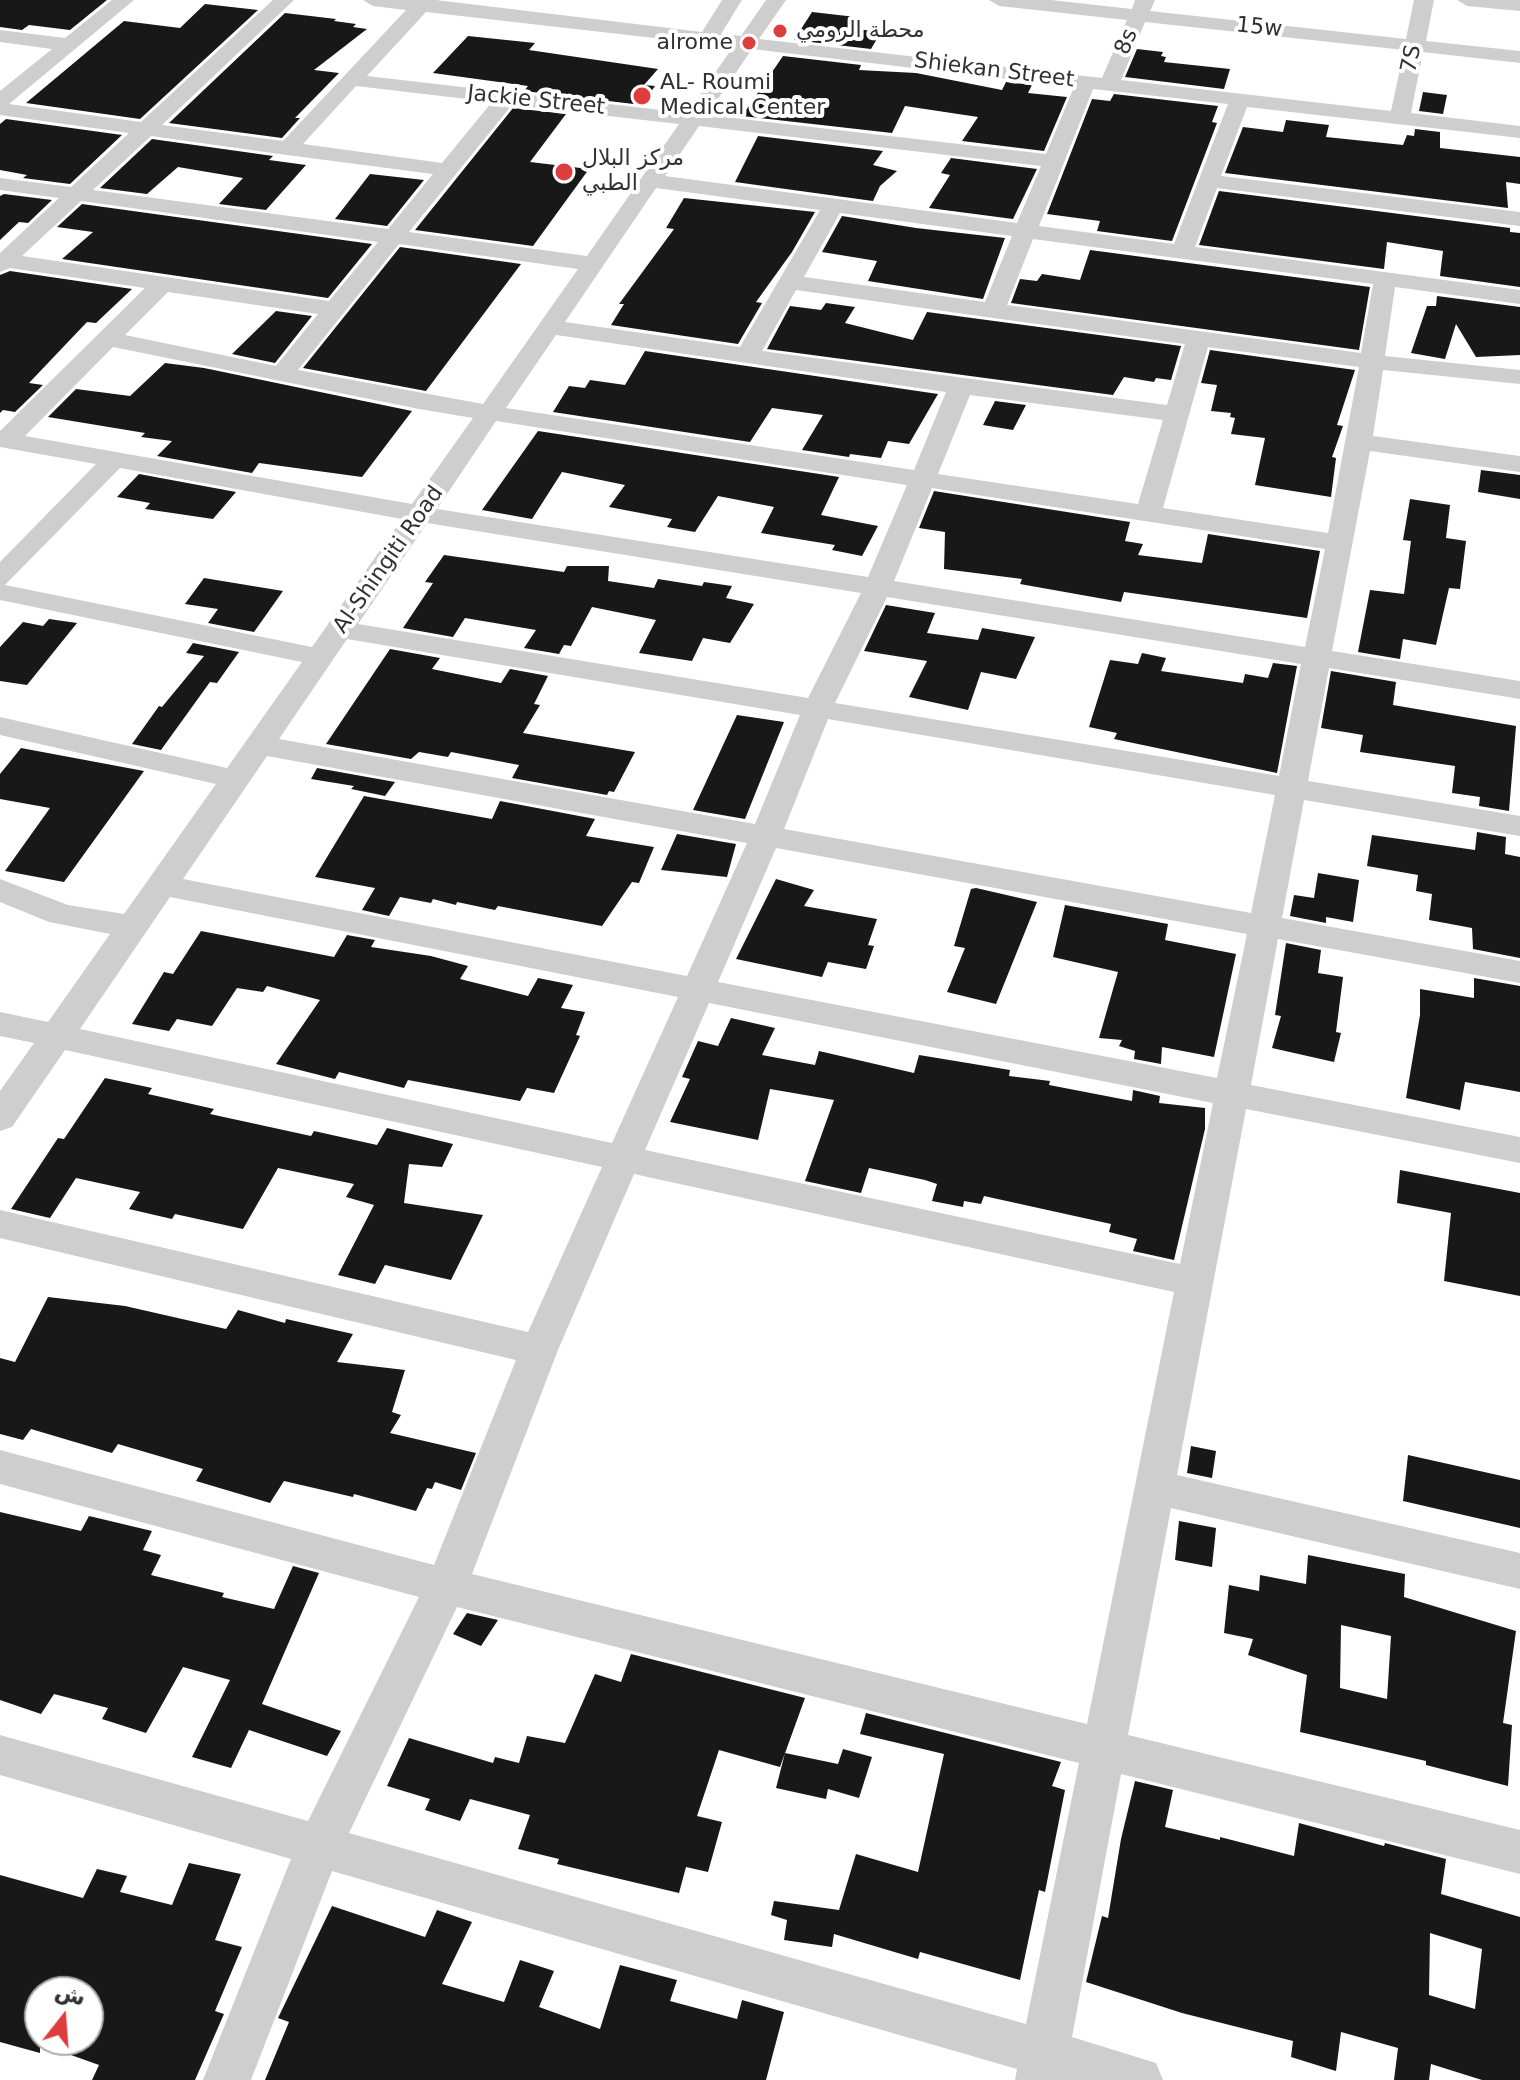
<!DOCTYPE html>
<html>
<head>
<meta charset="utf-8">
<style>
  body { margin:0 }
  #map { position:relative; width:1520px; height:2080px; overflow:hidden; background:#fff; font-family:"DejaVu Sans",Vazirmatn,sans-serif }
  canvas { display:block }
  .north { position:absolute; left:24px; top:1976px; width:80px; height:80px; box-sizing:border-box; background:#fff; border:2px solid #adadad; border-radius:50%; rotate:17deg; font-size:22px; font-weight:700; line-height:32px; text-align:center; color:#313131 }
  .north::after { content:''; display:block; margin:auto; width:28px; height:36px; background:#df3d3d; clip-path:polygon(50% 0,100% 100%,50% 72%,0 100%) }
</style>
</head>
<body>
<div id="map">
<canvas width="1520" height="2080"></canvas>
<div class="north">ش</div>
</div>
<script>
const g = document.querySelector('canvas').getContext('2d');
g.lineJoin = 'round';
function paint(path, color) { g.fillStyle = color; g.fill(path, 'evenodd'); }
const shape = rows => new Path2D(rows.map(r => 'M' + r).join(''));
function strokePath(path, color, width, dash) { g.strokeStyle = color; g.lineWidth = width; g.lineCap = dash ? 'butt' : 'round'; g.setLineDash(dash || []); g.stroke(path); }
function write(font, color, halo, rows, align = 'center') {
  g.font = font + ' "DejaVu Sans",Vazirmatn,sans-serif'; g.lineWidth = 8; g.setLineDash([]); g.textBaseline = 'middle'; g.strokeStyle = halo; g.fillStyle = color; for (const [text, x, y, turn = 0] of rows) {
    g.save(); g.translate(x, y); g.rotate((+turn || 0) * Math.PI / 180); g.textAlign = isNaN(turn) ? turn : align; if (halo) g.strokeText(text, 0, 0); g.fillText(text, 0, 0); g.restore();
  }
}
paint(shape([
  [0,0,107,0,70,30,29,25,22,30,0,27],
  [205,4,258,10,140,119,26,103,124,21,180,28],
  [812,12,856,17,849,28,881,32,871,49,794,40],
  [285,13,336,19,334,21,356,24,353,27,367,29,314,70,339,73,295,118,300,118,282,138,169,123],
  [468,36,535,43,529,50,658,69,644,85,655,86,642,105,524,91,528,86,433,73],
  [1137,49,1163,52,1161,56,1166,57,1164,62,1230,69,1224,89,1125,77],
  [783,56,861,65,859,70,916,73,1002,90,1006,82,1032,85,1028,93,1067,97,1044,151,962,141,978,117,905,106,892,133,742,116],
  [1423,92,1447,95,1443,114,1419,111],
  [1114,94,1218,106,1212,122,1217,123,1172,241,1097,231,1100,221,1047,214,1092,99,1110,101],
  [513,108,566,114,530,162,589,169,533,246,415,230],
  [6,119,122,135,70,184,23,178,27,175,0,170,0,124],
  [1286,120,1329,125,1326,137,1403,145,1407,135,1414,136,1415,129,1440,132,1440,148,1520,157,1520,184,1506,182,1508,208,1225,173,1243,127,1283,132],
  [758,136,883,151,873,165,897,171,880,186,873,201,735,182],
  [152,139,273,156,269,160,306,165,266,210,219,204,243,178,178,167,147,194,100,188],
  [951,158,1037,169,1013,219,929,208,950,175,941,173],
  [370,174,424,180,387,226,335,219],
  [1219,191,1510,228,1510,232,1520,233,1520,287,1440,276,1443,251,1387,242,1384,269,1199,245],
  [4,194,52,200,28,223,19,222,0,240,0,196],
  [684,198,815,212,792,252,756,302,762,303,738,344,611,325,624,304,619,304,674,229,666,228],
  [82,204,372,244,328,298,62,259,93,232,57,227],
  [842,216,916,228,1005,238,983,299,868,281,877,261,822,252],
  [400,247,521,264,426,391,303,368],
  [1090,250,1370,287,1359,350,1011,303,1020,279,1037,281,1042,274,1080,280],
  [10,271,132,289,96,323,87,322,29,383,43,385,15,412,3,410,0,413,0,275],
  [1437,296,1520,307,1520,355,1476,357,1456,324,1445,359,1411,353,1427,306,1436,306],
  [826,303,855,307,845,323,913,340,927,312,1181,346,1171,380,1156,378,1154,382,1124,377,1113,395,767,349,790,306,821,310],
  [276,311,312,316,275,363,232,354],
  [1210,350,1355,370,1337,425,1343,426,1332,457,1336,458,1331,497,1255,485,1265,438,1231,434,1235,418,1230,417,1231,413,1211,411,1217,385,1201,383],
  [645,351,747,366,938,394,909,444,888,441,881,458,850,454,849,457,802,450,823,415,772,408,750,442,553,412,569,386,585,388,590,380,625,385],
  [165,363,204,368,412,411,362,477,259,463,252,473,157,456,172,441,141,437,145,433,48,417,76,389,130,396],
  [995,401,1026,405,1013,430,983,425],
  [538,431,839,477,821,515,878,526,862,556,832,550,835,545,761,533,774,507,718,496,695,532,667,527,672,519,609,507,625,485,562,472,532,519,482,510],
  [1481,470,1520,475,1520,499,1478,492],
  [139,474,236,492,213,519,145,509,150,503,117,497],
  [934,491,1130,522,1125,541,1143,544,1138,555,1202,563,1208,534,1320,551,1307,618,1124,592,1121,602,1020,584,1022,579,944,569,945,532,919,528],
  [1410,499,1450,505,1446,538,1466,541,1460,589,1449,588,1436,645,1403,639,1400,659,1358,652,1370,590,1404,594,1411,541,1403,540],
  [444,555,564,572,567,566,609,566,608,581,654,588,658,579,702,586,704,582,732,586,726,598,754,604,730,643,703,638,692,661,639,653,656,620,592,607,571,646,564,645,559,654,524,648,536,630,465,618,453,637,403,628,433,583,425,582],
  [204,578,283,591,254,632,208,623,218,609,185,604],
  [886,605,935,613,927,633,978,640,982,628,1035,637,1016,679,981,672,968,710,909,697,927,661,864,651],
  [49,619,77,623,27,685,0,681,0,647,23,622,43,626],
  [193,643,239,652,217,683,210,682,161,750,132,744,159,706,162,707,204,656,186,653],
  [390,649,440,658,432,669,501,683,510,669,548,676,534,704,540,705,523,733,635,752,614,792,609,791,607,795,512,778,519,765,451,752,448,757,419,752,411,759,326,744],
  [1142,653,1166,658,1161,671,1243,683,1245,674,1268,678,1273,663,1297,666,1277,773,1114,739,1117,733,1089,727,1110,660,1138,664],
  [1331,671,1396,682,1393,705,1516,726,1509,811,1479,806,1480,797,1452,793,1455,766,1360,752,1363,735,1321,728],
  [737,715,784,722,745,819,693,810],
  [21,748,144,771,64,882,5,871,50,808,0,799,0,774],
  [317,768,395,782,385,796,351,789,354,786,311,779],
  [364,796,492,819,500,801,595,819,586,836,654,847,639,883,632,882,602,926,498,906,495,910,457,902,456,905,433,899,431,903,400,897,389,916,362,910,375,888,315,877],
  [1477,832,1506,837,1505,854,1520,857,1520,958,1473,949,1472,928,1429,920,1432,894,1416,891,1418,875,1367,866,1372,835,1475,850],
  [677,834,736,844,727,877,661,870],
  [1318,873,1359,880,1353,922,1326,917,1326,923,1290,916,1294,895,1314,898],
  [776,879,814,890,804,906,877,919,868,945,874,946,866,969,828,962,822,977,736,959],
  [976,888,1037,902,996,1004,947,992,965,948,954,946,971,889],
  [1065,905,1168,924,1165,940,1236,954,1214,1057,1162,1047,1161,1064,1134,1059,1135,1051,1119,1046,1122,1040,1099,1038,1118,972,1053,957],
  [201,931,334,957,347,935,375,940,371,947,431,956,468,966,460,979,528,996,538,978,573,985,561,1008,585,1012,576,1035,580,1036,554,1093,527,1088,520,1101,408,1080,404,1088,339,1072,335,1079,276,1064,320,1000,267,986,263,992,237,988,212,1026,177,1019,169,1031,132,1024,164,972,173,974],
  [1286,943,1321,950,1318,973,1343,977,1336,1032,1341,1033,1334,1062,1272,1048,1281,1016,1275,1015],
  [1474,978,1520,986,1520,1092,1465,1082,1460,1110,1406,1098,1420,1015,1420,989,1474,998],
  [731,1018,775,1028,762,1055,815,1065,819,1051,914,1073,919,1055,1010,1070,1009,1076,1050,1081,1049,1085,1132,1101,1133,1090,1160,1096,1159,1103,1205,1108,1205,1129,1174,1260,1133,1251,1137,1239,1109,1232,1111,1224,984,1196,981,1204,964,1201,963,1207,932,1201,937,1184,925,1180,869,1168,861,1193,805,1181,834,1100,770,1089,758,1140,670,1122,690,1079,682,1077,698,1041,718,1046],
  [105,1078,152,1088,148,1094,214,1109,210,1114,311,1136,314,1131,377,1145,387,1128,453,1144,442,1167,409,1164,404,1203,483,1215,451,1280,385,1265,375,1284,338,1275,374,1205,346,1197,354,1184,278,1168,243,1229,175,1214,172,1219,129,1209,140,1192,76,1178,50,1218,11,1209,58,1138,64,1139],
  [1400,1170,1520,1193,1520,1296,1444,1281,1451,1213,1397,1203],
  [48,1297,125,1306,226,1329,238,1310,285,1323,286,1319,353,1334,337,1362,405,1370,392,1412,401,1415,390,1433,476,1453,461,1490,435,1482,432,1489,427,1488,416,1511,354,1494,353,1497,284,1481,270,1503,196,1481,203,1469,118,1444,112,1453,31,1429,23,1440,0,1434,0,1358,15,1362],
  [1191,1446,1216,1451,1212,1478,1187,1473],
  [1408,1455,1520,1480,1520,1528,1403,1501],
  [0,1512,81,1531,89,1516,152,1531,143,1550,161,1555,151,1575,224,1593,222,1597,274,1609,293,1566,319,1573,262,1704,341,1731,327,1756,249,1730,231,1768,192,1757,230,1680,183,1667,146,1733,102,1719,108,1708,54,1694,41,1714,0,1700],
  [1179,1521,1216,1528,1212,1567,1175,1560],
  [1308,1555,1405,1574,1404,1597,1516,1631,1503,1723,1512,1725,1508,1786,1426,1765,1426,1761,1300,1732,1307,1675,1248,1655,1253,1639,1224,1633,1229,1585,1259,1591,1260,1575,1306,1584],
  [1341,1625,1391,1636,1387,1699,1340,1688],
  [467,1613,498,1620,481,1646,453,1634],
  [631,1654,805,1698,780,1767,719,1750,697,1816,722,1822,708,1872,686,1867,679,1893,557,1864,559,1859,518,1849,530,1815,470,1799,460,1821,425,1810,430,1799,387,1786,409,1738,493,1763,495,1757,519,1763,527,1736,565,1743,595,1674,621,1682],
  [866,1713,1061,1762,1052,1786,1065,1790,1045,1892,1039,1890,1020,1980,920,1952,918,1959,834,1934,832,1947,784,1940,787,1920,771,1915,774,1901,839,1910,856,1854,918,1872,944,1754,860,1734],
  [843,1749,872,1757,859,1798,828,1789,826,1799,776,1788,785,1753,838,1764],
  [1135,1781,1173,1790,1165,1827,1220,1840,1220,1837,1294,1856,1299,1823,1384,1846,1385,1843,1446,1859,1441,1894,1520,1917,1520,2080,1482,2080,1431,2064,1429,2080,1394,2080,1398,2048,1341,2032,1336,2071,1291,2057,1293,2041,1182,2013,1086,1982,1102,1916,1108,1918,1121,1839],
  [1430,1933,1482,1949,1475,2009,1429,1995],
  [189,1863,241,1874,215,1940,242,1947,215,2011,224,2014,195,2080,92,2080,99,2065,40,2044,40,2053,0,2042,0,1875,83,1898,97,1869,127,1876,120,1892,172,1905],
  [40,1992,88,1992,88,2040,40,2040],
  [332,1906,425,1937,437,1910,472,1922,442,1984,504,2002,520,1960,554,1971,539,2007,600,2029,620,1965,677,1980,670,2001,737,2019,742,2000,784,2012,766,2080,265,2080,289,2022,278,2018]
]), '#181818');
paint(shape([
  [112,0,134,0,9,104,141,122,273,0,294,0,162,125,283,141,406,10,373,6,363,0,436,0,702,32,722,0,742,0,721,34,741,36,766,0,786,0,759,39,1102,78,1127,20,999,6,989,0,1051,0,1132,9,1135,0,1155,0,1150,11,1406,39,1414,0,1434,0,1426,41,1520,51,1520,63,1423,52,1411,113,1520,126,1520,138,1247,107,1221,176,1520,212,1520,226,1217,188,1195,247,1520,290,1520,304,1395,287,1385,356,1520,370,1520,384,1383,370,1373,436,1520,456,1520,472,1370,451,1332,651,1520,681,1520,699,1329,668,1308,781,1520,816,1520,836,1304,800,1282,918,1520,961,1520,983,1278,939,1251,1085,1520,1137,1520,1163,1246,1109,1177,1475,1520,1553,1520,1589,1171,1508,1128,1735,1520,1830,1520,1874,1121,1774,1072,2037,1156,2063,1163,2080,1015,2080,1017,2069,332,1871,251,2080,203,2080,291,1859,0,1775,0,1735,308,1821,419,1597,0,1484,0,1450,434,1565,516,1360,0,1238,0,1210,528,1332,602,1167,65,1050,12,1127,0,1131,0,1091,34,1043,0,1036,0,1012,48,1022,110,934,49,922,0,902,0,879,68,905,124,914,216,784,0,735,0,717,227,768,302,662,0,600,0,562,96,464,0,447,0,431,145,288,10,268,0,272,0,253,59,198,0,190,0,178,71,187,129,133,0,115,0,91,52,49,0,42,0,30,65,38,112,0],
  [426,12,733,47,687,113,367,76,426,12],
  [1145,22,1404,50,1391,111,1121,80,1145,22],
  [752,49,1074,87,1046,154,707,115,752,49],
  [356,86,492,102,442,163,303,144,356,86],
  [1093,89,1228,104,1174,244,1039,226,1093,89],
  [512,105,679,124,587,256,409,232,512,105],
  [699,126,1041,166,1017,223,665,176,699,126],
  [151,136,287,155,433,174,388,229,93,190,151,136],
  [656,188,820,210,740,347,565,322,656,188],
  [81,201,378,242,329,301,22,256,81,201],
  [840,213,1012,236,985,302,804,277,840,213],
  [1033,239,1373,284,1361,353,1007,305,1033,239],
  [399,244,578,269,483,404,298,370,399,244],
  [796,290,993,318,1185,344,1167,405,762,351,796,290],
  [168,292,318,314,276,366,125,335,168,292],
  [556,335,747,363,946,392,914,470,506,408,556,335],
  [113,347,419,409,473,418,412,504,25,436,113,347],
  [1208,347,1359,367,1328,533,1163,508,1208,347],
  [970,395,1163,420,1138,504,938,474,970,395],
  [496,421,907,485,868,577,437,509,496,421],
  [120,468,402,519,312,647,5,585,120,468],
  [932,488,1325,549,1305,647,894,581,932,488],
  [427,523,861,593,808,698,358,624,427,523],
  [887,597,1301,664,1279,776,835,703,887,597],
  [347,639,800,715,755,824,279,739,347,639],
  [828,719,1275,795,1251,913,784,829,828,719],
  [267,756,747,843,687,976,183,879,267,756],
  [776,848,1247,934,1217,1078,718,982,776,848],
  [170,897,678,997,612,1143,80,1029,170,897],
  [709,1003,1213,1103,1180,1264,645,1150,709,1003],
  [634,1174,1174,1292,1087,1724,472,1574,558,1350,634,1174],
  [457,1607,1079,1763,1026,2024,349,1833,457,1607],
  [1457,0,1520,0,1520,11,1467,6,1457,0]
]), '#cecece');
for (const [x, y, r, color] of [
  [780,31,8,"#df3d3d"],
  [749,43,8,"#df3d3d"],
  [642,96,10,"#df3d3d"],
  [564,172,10,"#df3d3d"]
]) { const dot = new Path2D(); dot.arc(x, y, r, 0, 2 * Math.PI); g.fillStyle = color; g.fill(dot); strokePath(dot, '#fff', 3); }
write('22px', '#313131', '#fff', [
  ["15w",1259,28,6],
  ["8s",1127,42,-67],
  ["7S",1412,59,-78],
  ["Shiekan Street",994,71,7],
  ["Jackie Street",536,101,6],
  ["Al-Shingiti Road",389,560,-55]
]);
write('22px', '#313131', '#fff', [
  ["محطة الرومي",796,31],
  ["alrome",733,43,"right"],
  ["AL- Roumi",660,83],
  ["Medical Center",660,108],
  ["مركز البلال",582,159],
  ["الطبي",582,184]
], 'left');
</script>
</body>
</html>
